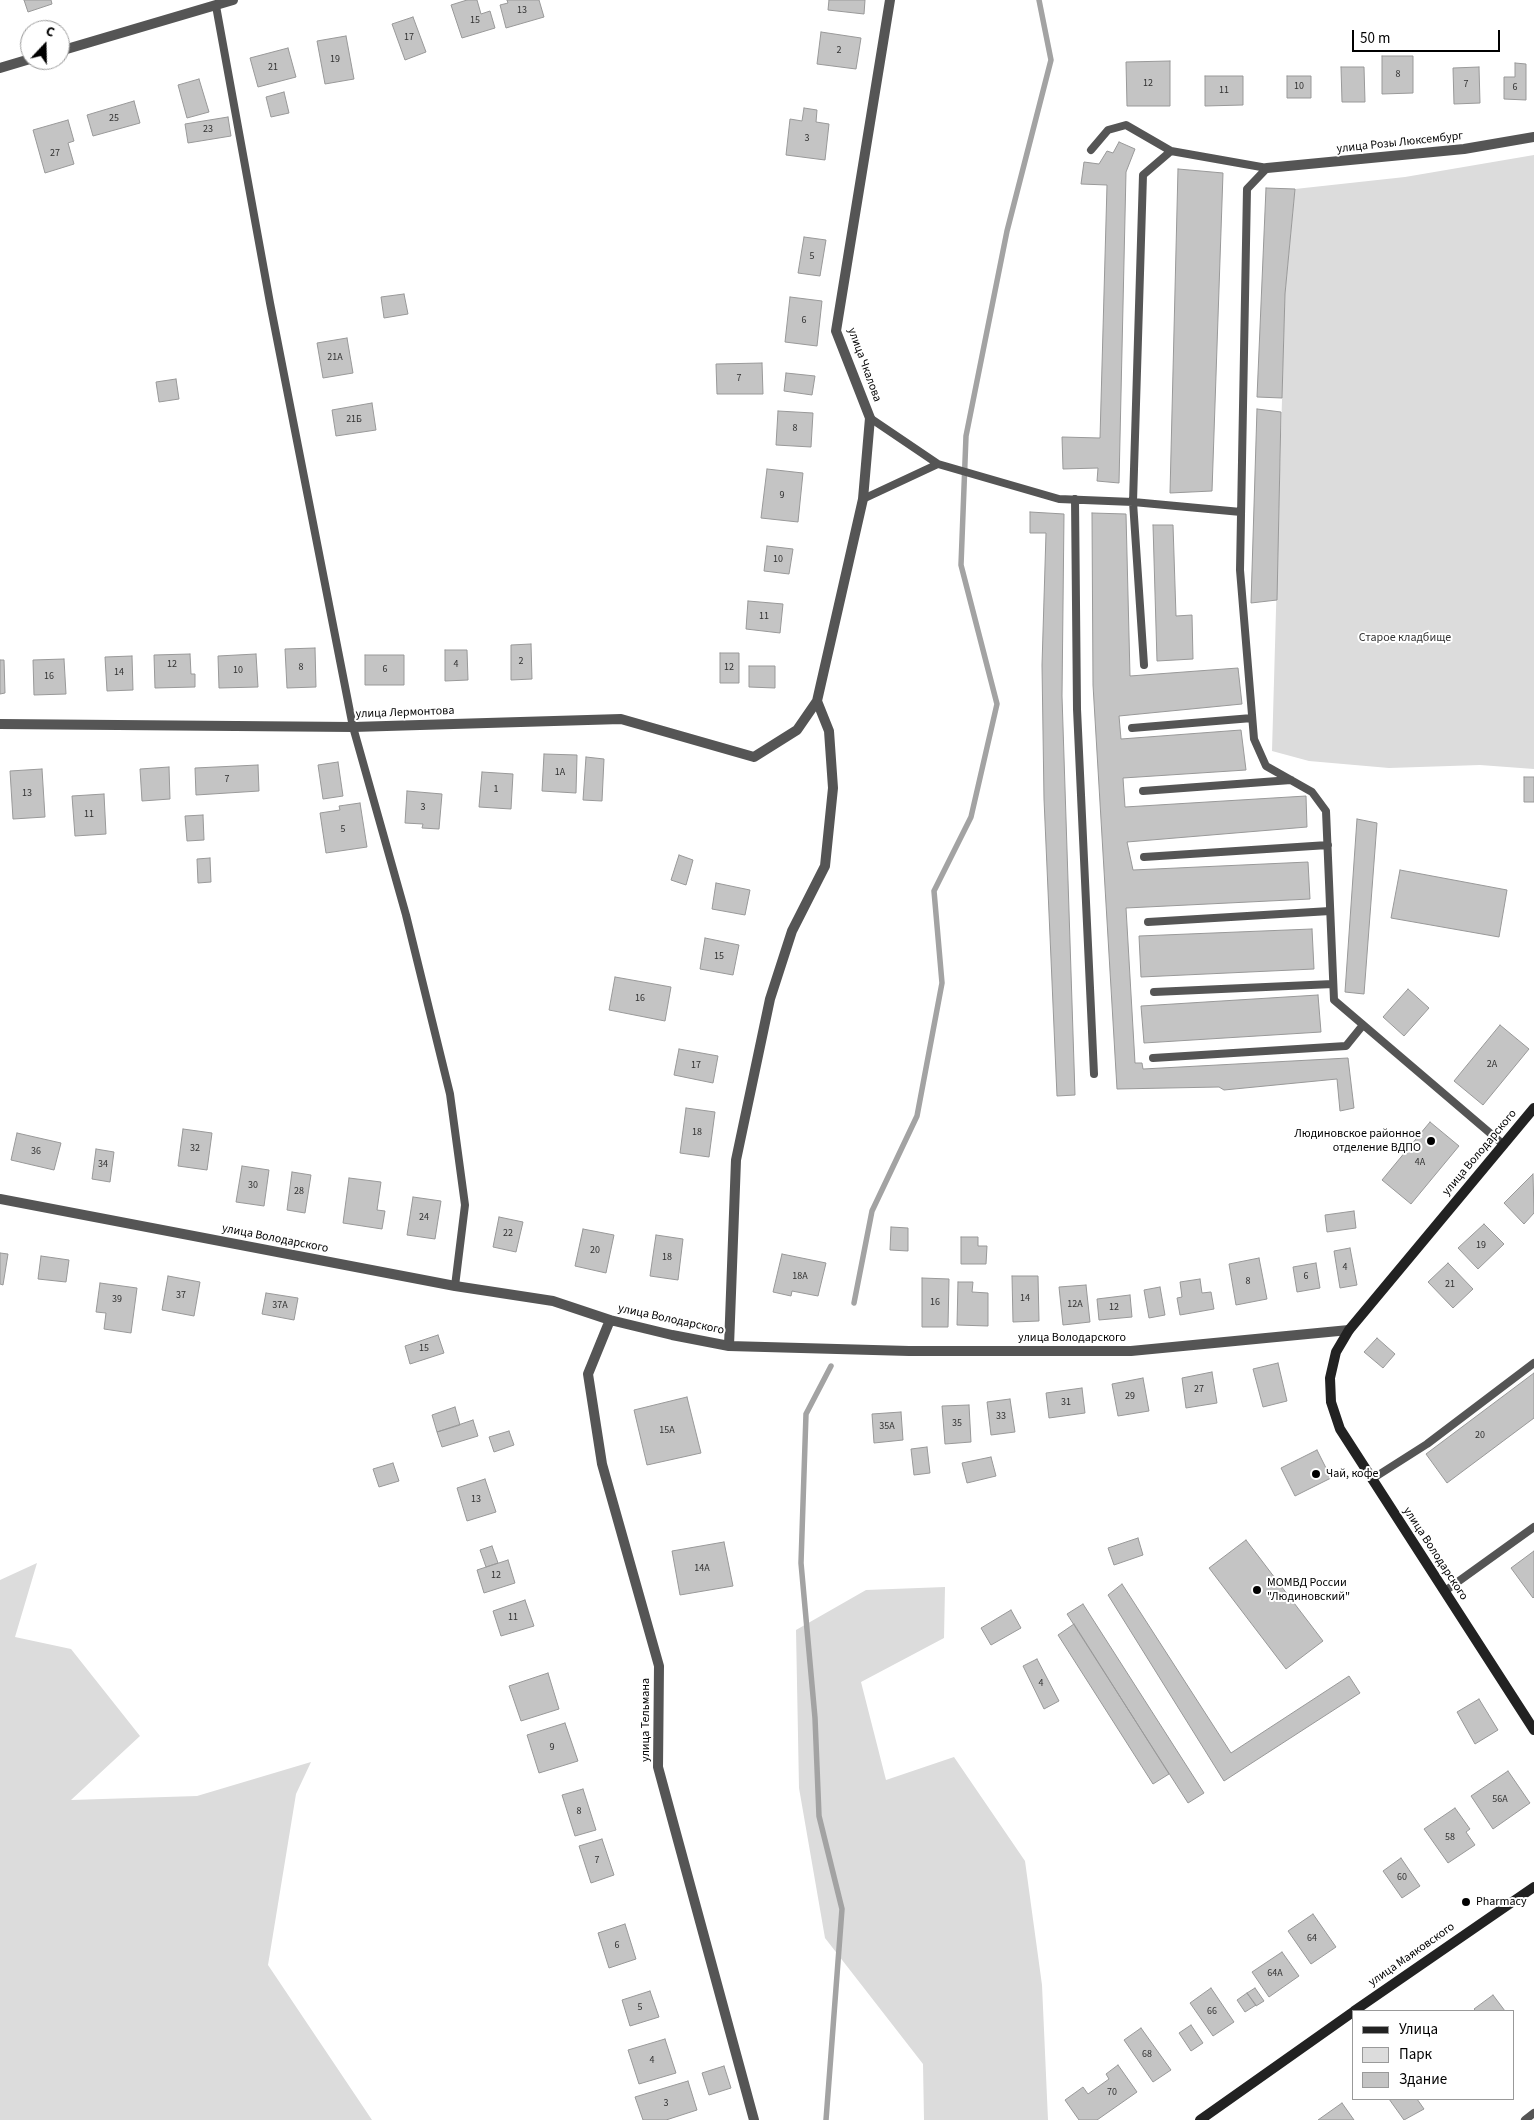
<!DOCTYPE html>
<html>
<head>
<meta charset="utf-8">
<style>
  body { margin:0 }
  #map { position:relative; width:1534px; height:2120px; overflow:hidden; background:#fff; font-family:"Source Sans 3",sans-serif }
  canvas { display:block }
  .legend { position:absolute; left:1352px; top:2010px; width:162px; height:90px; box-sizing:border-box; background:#fff; border:1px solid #999; margin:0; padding:6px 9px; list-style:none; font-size:15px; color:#000 }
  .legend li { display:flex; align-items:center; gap:10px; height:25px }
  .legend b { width:25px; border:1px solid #999 }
  .north { position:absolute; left:20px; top:20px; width:50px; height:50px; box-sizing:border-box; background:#fff; border:1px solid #999; border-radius:50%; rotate:21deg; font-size:14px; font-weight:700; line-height:20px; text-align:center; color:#000 }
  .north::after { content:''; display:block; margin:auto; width:18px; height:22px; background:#000; clip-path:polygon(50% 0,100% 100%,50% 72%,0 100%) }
  .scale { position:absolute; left:1352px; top:30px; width:148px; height:22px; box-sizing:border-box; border:2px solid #000; border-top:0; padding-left:6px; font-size:15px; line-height:18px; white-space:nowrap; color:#000; -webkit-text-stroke:4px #fff; paint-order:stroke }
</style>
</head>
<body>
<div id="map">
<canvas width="1534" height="2120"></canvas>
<ul class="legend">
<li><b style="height:6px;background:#222"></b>Улица</li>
<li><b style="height:14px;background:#dcdcdc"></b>Парк</li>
<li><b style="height:14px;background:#c4c4c4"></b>Здание</li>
</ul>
<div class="north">С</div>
<div class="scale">50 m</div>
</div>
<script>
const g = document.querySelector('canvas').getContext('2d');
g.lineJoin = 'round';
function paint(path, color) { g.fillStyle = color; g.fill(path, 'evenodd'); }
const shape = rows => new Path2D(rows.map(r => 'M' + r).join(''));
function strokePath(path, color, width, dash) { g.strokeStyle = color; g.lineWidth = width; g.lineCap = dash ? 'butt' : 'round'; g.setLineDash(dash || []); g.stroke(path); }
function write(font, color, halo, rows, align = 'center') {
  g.font = font + ' "Source Sans 3",sans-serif'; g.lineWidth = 4; g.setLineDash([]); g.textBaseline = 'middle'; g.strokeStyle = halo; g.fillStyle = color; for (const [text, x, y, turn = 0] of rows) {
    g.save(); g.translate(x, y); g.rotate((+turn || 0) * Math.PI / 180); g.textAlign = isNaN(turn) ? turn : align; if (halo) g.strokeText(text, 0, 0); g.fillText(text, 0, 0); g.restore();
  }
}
paint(shape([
  [1534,155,1534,769,1480,765,1389,768,1309,761,1272,751,1285,294,1295,189,1405,177],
  [37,1563,15,1637,71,1649,140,1736,71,1800,197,1796,311,1762,296,1794,268,1965,372,2120,0,2120,0,1580],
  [945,1587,944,1638,861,1682,886,1780,954,1757,1025,1861,1042,1985,1048,2120,924,2120,923,2064,825,1938,799,1788,796,1630,866,1590]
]), '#dcdcdc');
strokePath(shape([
  [854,1303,872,1211,917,1116,942,983,934,891,971,817,997,704,961,565,966,436,1007,231,1051,60,1039,0],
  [826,2120,842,1909,819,1816,815,1718,801,1563,806,1414,831,1366]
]), '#a3a3a3', 5.5);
const building = shape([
  [24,0,51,0,52,4,28,12,24,0],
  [467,0,477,0,481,14,490,11,495,28,462,38,451,5,467,0],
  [507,0,539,0,544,17,506,28,500,5,508,3,507,0],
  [829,0,865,0,864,14,828,10,829,0],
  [413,17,426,52,405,60,392,24,413,17],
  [821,32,861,38,856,69,817,64,821,32],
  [346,36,354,79,325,84,317,41,346,36],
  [288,48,296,77,258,87,250,58,288,48],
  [1382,56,1413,56,1413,93,1382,94,1382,56],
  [1170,61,1170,106,1127,106,1126,62,1170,61],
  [1515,63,1526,64,1526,100,1504,99,1504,77,1515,77,1515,63],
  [1341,67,1364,67,1365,102,1342,102,1341,67],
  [1479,67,1480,103,1454,104,1453,68,1479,67],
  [1205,76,1243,76,1243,105,1205,106,1205,76],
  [1287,76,1311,76,1311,98,1287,98,1287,76],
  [199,79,209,112,187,118,178,85,199,79],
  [284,92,289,113,271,117,266,97,284,92],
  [134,101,140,123,93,136,87,115,134,101],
  [804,108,817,110,816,122,829,124,825,160,786,155,790,119,802,121,804,108],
  [228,117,231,136,188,143,185,124,228,117],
  [68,120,74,141,68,143,74,164,45,173,33,130,68,120],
  [1119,142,1135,149,1126,172,1119,483,1097,481,1098,468,1063,469,1062,437,1100,438,1107,185,1081,184,1084,162,1099,164,1107,151,1113,153,1119,142],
  [1178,169,1223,173,1212,491,1170,493,1178,169],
  [1266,188,1295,189,1285,294,1282,398,1257,397,1266,188],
  [804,237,826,240,820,276,798,273,804,237],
  [404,294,408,314,384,318,381,297,404,294],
  [790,297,822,301,817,346,785,342,790,297],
  [347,338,353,373,323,378,317,343,347,338],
  [762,363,763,394,717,394,716,364,762,363],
  [786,373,815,376,812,395,784,391,786,373],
  [176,379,179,399,159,402,156,382,176,379],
  [372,403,376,430,336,436,332,410,372,403],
  [1257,409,1281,412,1277,600,1251,603,1257,409],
  [778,411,813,413,811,447,776,445,778,411],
  [767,469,803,473,798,522,761,518,767,469],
  [1030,512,1064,514,1062,696,1075,1095,1057,1096,1044,799,1042,665,1046,533,1030,533,1030,512],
  [1092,513,1126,514,1130,676,1238,668,1242,704,1119,716,1121,739,1241,730,1246,770,1123,778,1125,807,1306,796,1307,827,1127,842,1133,870,1308,862,1310,899,1126,908,1135,1063,1142,1063,1143,1069,1348,1058,1354,1108,1340,1111,1337,1079,1224,1090,1219,1087,1117,1089,1093,685,1092,513],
  [1153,525,1173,525,1176,616,1192,615,1193,659,1157,661,1153,525],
  [767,546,793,549,789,574,764,571,767,546],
  [748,601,783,604,780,633,746,629,748,601],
  [531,644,532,679,511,680,511,645,531,644],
  [315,648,316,687,287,688,285,649,315,648],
  [445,650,467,650,468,680,445,681,445,650],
  [720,653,739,653,739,683,720,683,720,653],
  [190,654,191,674,195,674,195,687,155,688,154,655,190,654],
  [256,654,258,687,219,688,218,656,256,654],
  [365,655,404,655,404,685,365,685,365,655],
  [132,656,133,690,107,691,105,657,132,656],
  [64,659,66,694,34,695,33,660,64,659],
  [0,660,4,660,5,693,0,694,0,660],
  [749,666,775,666,775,688,749,687,749,666],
  [544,754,577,755,576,793,542,791,544,754],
  [586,757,604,759,602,801,583,800,586,757],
  [338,762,343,796,323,799,318,765,338,762],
  [258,765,259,791,196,795,195,768,258,765],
  [169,767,170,799,142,801,140,769,169,767],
  [42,769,45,817,13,819,10,771,42,769],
  [482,772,513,774,511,809,479,807,482,772],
  [1524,777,1534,777,1534,802,1524,802,1524,777],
  [407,791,442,794,439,829,422,828,423,824,405,823,407,791],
  [104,794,106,834,75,836,72,796,104,794],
  [360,803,367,847,326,853,320,813,340,810,339,806,360,803],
  [203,815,204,840,187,841,185,816,203,815],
  [1357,819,1377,823,1364,994,1345,992,1357,819],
  [679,855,693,860,686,885,671,880,679,855],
  [210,858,211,882,198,883,197,859,210,858],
  [1400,870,1507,890,1499,937,1391,918,1400,870],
  [716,883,750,890,745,915,712,909,716,883],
  [1312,929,1314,969,1141,977,1139,936,1312,929],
  [705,938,739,945,733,975,700,969,705,938],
  [615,977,671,987,665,1021,609,1010,615,977],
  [1408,989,1429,1008,1404,1036,1383,1017,1408,989],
  [1318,995,1321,1032,1144,1043,1141,1006,1318,995],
  [1500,1025,1529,1049,1483,1105,1454,1081,1500,1025],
  [679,1049,718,1056,713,1083,674,1075,679,1049],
  [686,1108,715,1112,709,1157,680,1153,686,1108],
  [1430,1122,1459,1146,1411,1204,1382,1180,1430,1122],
  [183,1129,212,1133,207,1170,178,1166,183,1129],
  [17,1133,61,1143,54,1170,11,1160,17,1133],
  [96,1149,114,1152,110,1182,92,1179,96,1149],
  [242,1166,269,1170,264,1206,236,1202,242,1166],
  [292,1172,311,1175,305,1213,287,1210,292,1172],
  [1533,1174,1534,1213,1524,1224,1504,1203,1533,1174],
  [349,1178,381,1182,377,1210,385,1211,382,1229,343,1223,349,1178],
  [413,1197,441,1201,435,1239,407,1235,413,1197],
  [1354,1211,1356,1228,1327,1232,1325,1215,1354,1211],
  [499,1217,523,1222,516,1252,493,1247,499,1217],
  [1484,1224,1504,1244,1478,1269,1458,1248,1484,1224],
  [891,1227,908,1228,908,1251,890,1250,891,1227],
  [583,1229,614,1235,606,1273,575,1266,583,1229],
  [656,1235,683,1239,678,1280,650,1276,656,1235],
  [961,1237,978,1237,978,1246,987,1246,986,1264,961,1264,961,1237],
  [1350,1248,1357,1285,1340,1288,1334,1251,1350,1248],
  [0,1253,8,1254,3,1285,0,1284,0,1253],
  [782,1254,826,1263,818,1296,792,1291,791,1296,773,1292,782,1254],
  [41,1256,69,1260,66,1282,38,1279,41,1256],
  [1259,1258,1267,1299,1236,1305,1229,1264,1259,1258],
  [1316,1263,1320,1288,1297,1292,1293,1267,1316,1263],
  [1448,1263,1473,1289,1453,1308,1428,1282,1448,1263],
  [168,1276,200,1282,194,1316,162,1310,168,1276],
  [1012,1276,1038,1276,1039,1321,1013,1322,1012,1276],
  [922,1278,949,1279,948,1327,922,1327,922,1278],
  [1200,1279,1202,1293,1211,1292,1214,1309,1180,1315,1177,1298,1182,1297,1180,1282,1200,1279],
  [958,1282,973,1282,972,1292,988,1293,988,1326,957,1325,958,1282],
  [100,1283,137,1288,131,1333,104,1329,106,1313,96,1312,100,1283],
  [1086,1285,1090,1322,1063,1325,1059,1287,1086,1285],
  [1160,1287,1165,1315,1149,1318,1144,1290,1160,1287],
  [266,1293,298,1298,294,1320,262,1314,266,1293],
  [1130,1295,1132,1317,1099,1320,1097,1299,1130,1295],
  [438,1335,444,1353,410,1364,405,1346,438,1335],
  [1377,1338,1395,1354,1383,1368,1364,1352,1377,1338],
  [1278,1363,1287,1401,1263,1407,1253,1369,1278,1363],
  [1212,1372,1217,1403,1186,1408,1182,1378,1212,1372],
  [1534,1373,1534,1418,1447,1483,1426,1454,1534,1373],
  [1143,1378,1149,1411,1118,1416,1112,1384,1143,1378],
  [1082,1388,1085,1413,1049,1418,1046,1393,1082,1388],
  [687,1397,701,1453,647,1465,634,1410,687,1397],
  [1010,1399,1015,1432,991,1435,987,1402,1010,1399],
  [969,1405,971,1442,945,1444,942,1406,969,1405],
  [455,1407,460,1425,437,1432,432,1415,455,1407],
  [901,1412,903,1440,874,1443,872,1414,901,1412],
  [473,1420,478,1436,442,1447,437,1432,473,1420],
  [509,1431,514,1445,494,1452,489,1437,509,1431],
  [927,1447,930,1473,914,1475,911,1449,927,1447],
  [1317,1450,1331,1478,1295,1496,1281,1468,1317,1450],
  [991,1457,996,1476,967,1483,962,1463,991,1457],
  [393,1463,399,1481,379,1487,373,1469,393,1463],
  [485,1479,496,1512,467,1521,457,1488,485,1479],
  [1138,1538,1143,1555,1114,1565,1108,1548,1138,1538],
  [1246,1540,1323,1641,1286,1669,1209,1568,1246,1540],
  [724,1542,733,1586,680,1595,672,1551,724,1542],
  [492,1546,498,1563,486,1567,480,1550,492,1546],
  [1534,1551,1534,1597,1533,1598,1511,1568,1534,1551],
  [508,1560,515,1583,484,1593,477,1570,508,1560],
  [1122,1584,1231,1753,1349,1676,1360,1693,1224,1781,1108,1595,1122,1584],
  [525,1600,534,1626,501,1636,493,1611,525,1600],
  [1083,1604,1204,1793,1188,1803,1067,1614,1083,1604],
  [1011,1610,1021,1628,991,1645,981,1628,1011,1610],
  [1074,1624,1169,1774,1153,1784,1058,1635,1074,1624],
  [1037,1659,1059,1701,1044,1709,1023,1666,1037,1659],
  [548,1673,559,1709,521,1721,509,1686,548,1673],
  [1479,1699,1498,1730,1475,1744,1457,1712,1479,1699],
  [565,1723,578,1761,539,1773,527,1735,565,1723],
  [1508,1771,1530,1803,1493,1829,1471,1796,1508,1771],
  [583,1789,596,1830,575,1836,562,1795,583,1789],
  [1455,1808,1470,1829,1466,1832,1475,1845,1448,1863,1424,1829,1455,1808],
  [602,1839,614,1875,591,1883,579,1846,602,1839],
  [1401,1858,1420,1886,1402,1898,1383,1871,1401,1858],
  [1313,1914,1336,1947,1311,1964,1288,1931,1313,1914],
  [625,1924,636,1959,609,1968,598,1933,625,1924],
  [1282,1952,1299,1976,1269,1997,1252,1972,1282,1952],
  [1211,1988,1234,2022,1213,2036,1190,2003,1211,1988],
  [1255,1988,1264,2001,1256,2006,1247,1993,1255,1988],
  [650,1991,659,2017,630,2026,622,2000,650,1991],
  [1247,1993,1256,2005,1245,2012,1237,2000,1247,1993],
  [1493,1995,1505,2011,1476,2011,1474,2009,1493,1995],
  [1191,2025,1203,2043,1191,2051,1179,2033,1191,2025],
  [1141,2028,1171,2070,1153,2082,1124,2040,1141,2028],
  [665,2039,676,2073,639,2084,628,2050,665,2039],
  [1118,2065,1137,2092,1097,2120,1079,2120,1065,2100,1083,2087,1088,2094,1109,2079,1106,2074,1118,2065],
  [724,2066,731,2088,709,2095,702,2073,724,2066],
  [688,2081,697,2110,666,2120,643,2120,635,2097,688,2081],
  [1389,2099,1417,2099,1424,2109,1404,2120,1389,2099],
  [1342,2103,1354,2120,1318,2120,1342,2103]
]);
paint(building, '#c4c4c4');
strokePath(building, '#999', 1);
strokePath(shape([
  [216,6,270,303,353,727,406,915,450,1094,465,1205,455,1286],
  [1091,150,1108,130,1126,125,1171,151],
  [1267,168,1247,189,1240,570,1254,739,1266,766,1312,792,1326,811,1334,1000,1504,1145],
  [870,418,938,464],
  [863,499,938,464,1059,499,1133,502,1241,512],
  [1075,499,1077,709,1094,1074],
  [1144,665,1133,502,1143,175,1171,151,1267,168],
  [1132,728,1252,718],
  [1143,791,1291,780],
  [1144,857,1328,845],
  [1148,922,1330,911],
  [1154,992,1333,984],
  [1153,1058,1346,1046,1363,1025],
  [1372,1479,1427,1444,1534,1363],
  [1445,1591,1534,1527],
  [1525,2120,1534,2113]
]), '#555', 8);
strokePath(shape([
  [60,51,233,0],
  [0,68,30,59],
  [1267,168,1464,149,1534,137],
  [0,724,353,727,621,719,754,757,797,730,817,701,863,499,870,418,836,331,890,0],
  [0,1199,455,1286,553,1301,610,1320,672,1335,729,1346,909,1351,1131,1351,1349,1330],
  [610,1320,588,1374,602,1464,659,1666,658,1767,754,2120],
  [729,1346,736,1160,770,999,792,931,825,866,833,788,829,731,817,701]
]), '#555', 10);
strokePath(shape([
  [1534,1108,1349,1330,1336,1352,1330,1378,1331,1402,1340,1429,1534,1730],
  [1354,2011,1534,1887],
  [1200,2120,1353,2012]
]), '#222', 10);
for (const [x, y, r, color] of [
  [1431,1141,5,"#000"],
  [1316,1474,5,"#000"],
  [1257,1590,5,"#000"],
  [1466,1902,5,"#000"]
]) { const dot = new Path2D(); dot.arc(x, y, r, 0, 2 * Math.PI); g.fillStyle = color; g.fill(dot); strokePath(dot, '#fff', 2); }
write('10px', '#313131', null, [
  ["13",522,11],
  ["15",475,21],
  ["17",409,38],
  ["2",839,51],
  ["19",335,60],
  ["21",273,68],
  ["8",1398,75],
  ["12",1148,84],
  ["7",1466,85],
  ["10",1299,87],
  ["6",1515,88],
  ["11",1224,91],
  ["25",114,119],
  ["23",208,130],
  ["3",807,139],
  ["27",55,154],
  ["5",812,257],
  ["6",804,321],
  ["21А",335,358],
  ["7",739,379],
  ["21Б",354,420],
  ["8",795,429],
  ["9",782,496],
  ["10",778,560],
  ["11",764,617],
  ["2",521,662],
  ["12",172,665],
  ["4",456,665],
  ["8",301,668],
  ["12",729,668],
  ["6",385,670],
  ["10",238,671],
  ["14",119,673],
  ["16",49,677],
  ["1А",560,773],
  ["7",227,780],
  ["1",496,790],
  ["13",27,794],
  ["3",423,808],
  ["11",89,815],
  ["5",343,830],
  ["15",719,957],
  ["16",640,999],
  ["2А",1492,1065],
  ["17",696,1066],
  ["18",697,1133],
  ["32",195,1149],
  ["36",36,1152],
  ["4А",1420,1163],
  ["34",103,1165],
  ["30",253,1186],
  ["28",299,1192],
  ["24",424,1218],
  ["22",508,1234],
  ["19",1481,1246],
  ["20",595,1251],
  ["18",667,1258],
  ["4",1345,1268],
  ["18А",800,1277],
  ["6",1306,1277],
  ["8",1248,1282],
  ["21",1450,1285],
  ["37",181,1296],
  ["14",1025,1299],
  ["39",117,1300],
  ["16",935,1303],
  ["12А",1075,1305],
  ["37А",280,1306],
  ["12",1114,1308],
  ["15",424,1349],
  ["27",1199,1390],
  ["29",1130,1397],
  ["31",1066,1403],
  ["33",1001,1417],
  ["35",957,1424],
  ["35А",887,1427],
  ["15А",667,1431],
  ["20",1480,1436],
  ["13",476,1500],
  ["14А",702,1569],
  ["12",496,1576],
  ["11",513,1618],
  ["4",1041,1684],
  ["9",552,1748],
  ["56А",1500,1800],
  ["8",579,1812],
  ["58",1450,1838],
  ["7",597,1861],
  ["60",1402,1878],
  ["64",1312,1939],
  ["6",617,1946],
  ["64А",1275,1974],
  ["5",640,2008],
  ["66",1212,2012],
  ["68",1147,2055],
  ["4",652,2061],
  ["70",1112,2093],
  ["3",666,2104]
]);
write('12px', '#000', '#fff', [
  ["улица Розы Люксембург",1400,143,-6],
  ["улица Чкалова",864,365,70],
  ["улица Лермонтова",405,713,-2],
  ["улица Володарского",1480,1153,-50],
  ["улица Володарского",275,1239,11],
  ["улица Володарского",671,1320,12],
  ["улица Володарского",1072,1338],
  ["улица Володарского",1435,1554,57],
  ["улица Тельмана",646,1720,-90],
  ["улица Маяковского",1412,1955,-35]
]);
write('12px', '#333', '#fff', [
  ["Старое кладбище",1405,638]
]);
write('12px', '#000', '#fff', [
  ["Людиновское районное",1421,1134,"right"],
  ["отделение ВДПО",1421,1148,"right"],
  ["Чай, кофе",1326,1474],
  ["МОМВД России",1267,1583],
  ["\"Людиновский\"",1267,1597],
  ["Pharmacy",1476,1902]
], 'left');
</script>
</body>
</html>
